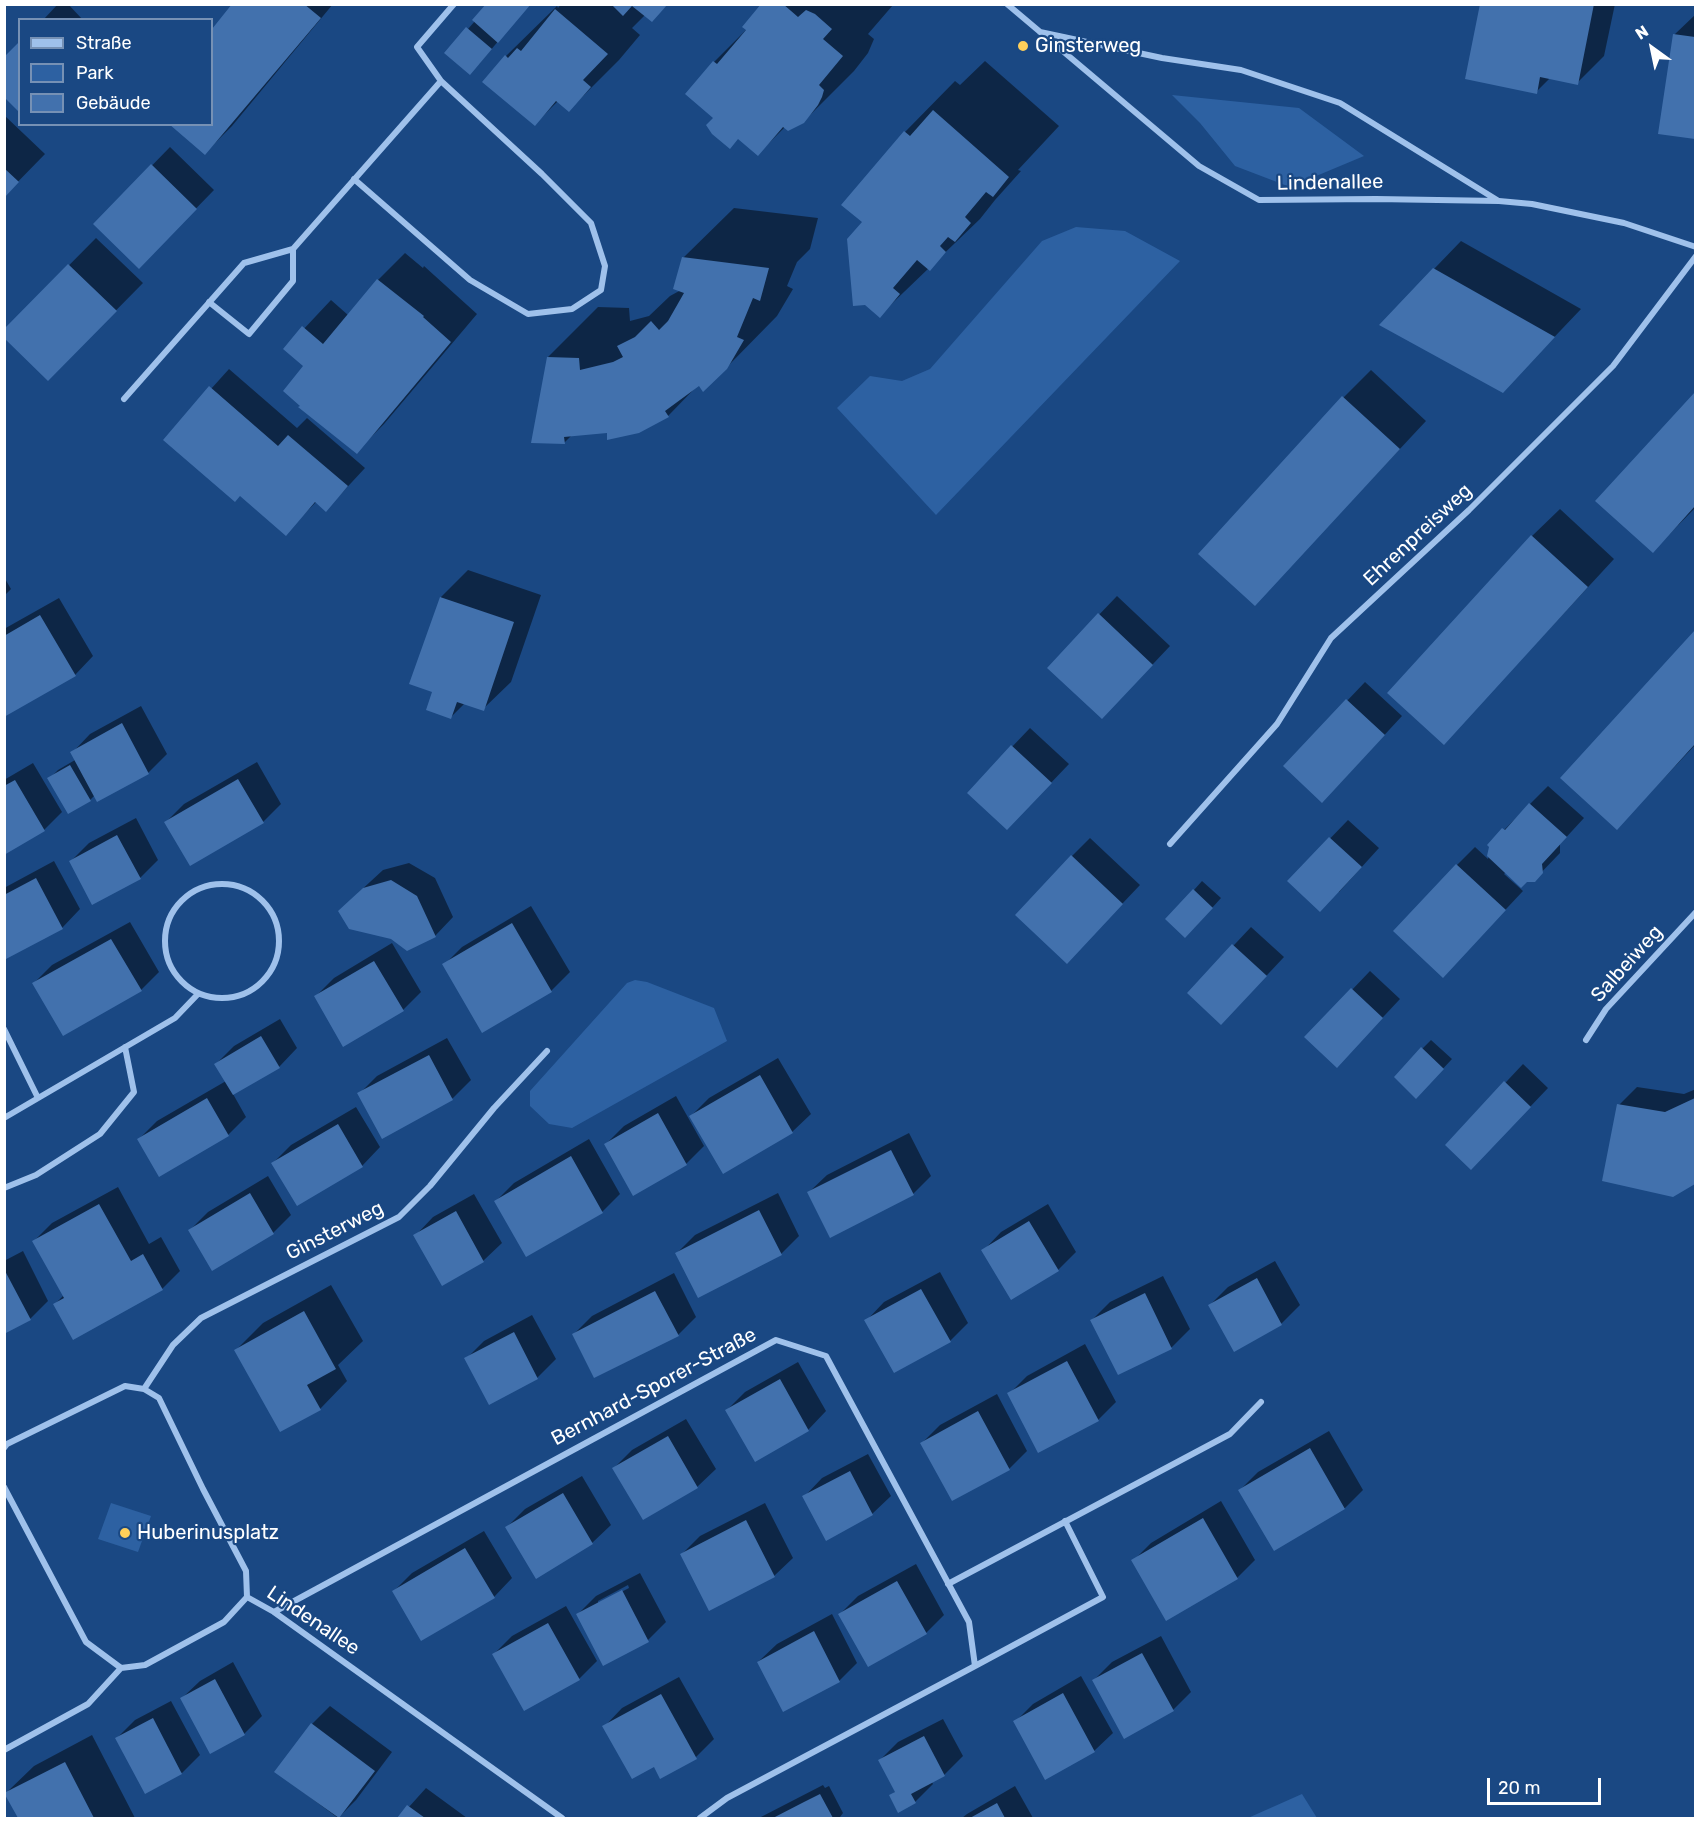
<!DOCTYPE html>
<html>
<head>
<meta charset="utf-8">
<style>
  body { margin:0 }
  #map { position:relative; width:1700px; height:1823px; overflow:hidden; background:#1a4883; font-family:Rubik,sans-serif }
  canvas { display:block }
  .frame { position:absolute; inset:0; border:6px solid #fff; pointer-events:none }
  .legend { position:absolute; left:18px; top:18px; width:195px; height:108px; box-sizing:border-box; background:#1a4883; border:2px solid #7691b5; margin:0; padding:8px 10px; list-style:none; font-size:18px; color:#fff }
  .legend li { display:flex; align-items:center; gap:12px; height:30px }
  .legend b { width:30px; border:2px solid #7691b5 }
  .north { position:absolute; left:1622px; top:18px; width:60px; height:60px; -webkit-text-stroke:4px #1a4883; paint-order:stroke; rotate:327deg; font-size:16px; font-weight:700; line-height:24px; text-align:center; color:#fff }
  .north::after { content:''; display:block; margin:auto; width:21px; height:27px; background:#fff; clip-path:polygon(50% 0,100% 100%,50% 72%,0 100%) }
  .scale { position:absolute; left:1487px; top:1778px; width:114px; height:27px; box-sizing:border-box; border:3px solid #fff; border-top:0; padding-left:8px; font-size:18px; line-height:21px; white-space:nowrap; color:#fff; -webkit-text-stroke:4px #1a4883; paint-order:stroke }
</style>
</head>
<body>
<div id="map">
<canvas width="1700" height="1823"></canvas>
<div class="frame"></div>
<ul class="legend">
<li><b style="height:8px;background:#9fc1eb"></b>Straße</li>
<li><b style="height:16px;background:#2d61a2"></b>Park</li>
<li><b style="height:16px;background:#4271ad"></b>Gebäude</li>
</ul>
<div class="north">N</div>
<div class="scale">20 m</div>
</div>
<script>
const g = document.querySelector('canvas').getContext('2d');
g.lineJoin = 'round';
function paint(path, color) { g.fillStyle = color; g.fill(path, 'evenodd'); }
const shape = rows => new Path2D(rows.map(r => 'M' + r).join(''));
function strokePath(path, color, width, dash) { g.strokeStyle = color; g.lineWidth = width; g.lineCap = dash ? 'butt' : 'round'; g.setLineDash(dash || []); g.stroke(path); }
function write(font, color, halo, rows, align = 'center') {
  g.font = font + ' Rubik,sans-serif'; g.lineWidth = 4.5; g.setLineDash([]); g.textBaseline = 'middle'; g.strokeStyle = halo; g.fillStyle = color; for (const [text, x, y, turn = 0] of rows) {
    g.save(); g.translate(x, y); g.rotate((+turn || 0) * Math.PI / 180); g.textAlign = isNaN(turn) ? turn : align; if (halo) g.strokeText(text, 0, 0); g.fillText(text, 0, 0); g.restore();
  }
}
paint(shape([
  [1172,95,1299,108,1364,156,1290,187,1235,166,1200,123],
  [1076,227,1125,231,1180,261,936,515,837,408,870,376,902,381,930,369,1042,241],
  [635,980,647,982,714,1008,727,1041,572,1128,549,1124,530,1106,530,1091,627,983],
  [111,1503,151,1516,138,1552,98,1539],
  [1302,1794,1317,1818,1248,1818]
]), '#2d61a2');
paint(shape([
  [58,4,68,4,83,20,43,20],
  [234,4,333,4,232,126,205,153,212,124,212,31],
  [561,4,668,4,652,20,645,15,632,28,640,35,619,60,569,110,558,101,535,124,506,56,557,6,558,8],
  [763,4,893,5,868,34,874,39,868,53,854,71,803,122,785,127,758,154,687,94,714,62,747,29],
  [1481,4,1615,4,1604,56,1577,83,1551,77,1536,92],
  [1696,14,1696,138,1660,132,1675,34],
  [475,21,500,39,479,64,447,53],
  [20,43,20,110,4,96,4,58],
  [985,61,1059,126,1018,170,1021,171,995,200,980,219,879,316,864,222,843,204,905,132,955,81,960,85],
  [4,115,45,154,4,196],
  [170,147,214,190,139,267,95,224],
  [734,208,818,218,810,249,797,262,787,286,793,289,777,316,726,368,699,384,668,416,608,431,572,435,564,443,548,357,598,307,629,308,630,321,649,316,670,296,681,290,683,258],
  [96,238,143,283,75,352,4,331],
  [1461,241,1581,309,1503,391,1434,269],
  [405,253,423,268,424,266,477,314,384,424,356,452,305,366,285,349,331,300,348,315,378,280],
  [229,369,297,428,307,418,365,468,326,510,317,501,286,533,241,495,165,440],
  [1371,370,1426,421,1255,604,1343,398],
  [1696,394,1696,507,1653,551,1597,501],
  [1560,509,1614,559,1444,743,1532,536],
  [468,570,541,595,511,682,483,709,465,703,451,717,433,691,441,597],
  [4,577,11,589,4,596],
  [1117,596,1170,646,1120,699,1049,667],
  [59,598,93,656,75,675,4,715,4,629],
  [1696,632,1696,744,1617,828,1562,778],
  [1365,682,1402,716,1340,783,1285,766],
  [141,706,167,754,148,773,97,800,95,795,90,800,49,779,58,770,75,760,72,753,90,734],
  [1030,728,1069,764,1025,810,969,792],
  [257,762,281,804,263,822,166,822,184,804],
  [33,763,62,812,44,830,4,853,4,780],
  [1548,786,1584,818,1560,844,1560,853,1534,880,1506,872,1504,874,1523,891,1461,957,1457,865,1475,847,1488,859,1491,847,1489,845],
  [136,818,158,860,140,878,71,861,89,843],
  [1348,820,1379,848,1339,892,1289,881],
  [1090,838,1140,885,1085,943,1072,856],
  [54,861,80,909,62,928,6,957,4,953,4,888],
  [409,863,435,878,453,917,435,936,358,893,383,870],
  [1202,881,1221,898,1194,928,1194,890],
  [531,906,570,972,551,991,483,1031,444,965,462,947],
  [130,922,159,972,141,990,34,983,52,965],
  [1251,927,1284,957,1239,1005,1189,993],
  [392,943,421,992,403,1010,316,996,334,978],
  [1370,971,1400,999,1355,1047,1307,1037],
  [280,1019,297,1048,279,1067,233,1094,246,1117,228,1135,139,1139,157,1121,226,1081,216,1064,234,1046],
  [447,1038,471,1080,453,1098,382,1137,359,1094,377,1076],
  [1431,1040,1452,1059,1425,1088,1422,1049],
  [778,1058,811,1114,792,1132,723,1172,691,1116,709,1098],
  [1523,1064,1548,1088,1489,1150,1447,1145],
  [1637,1087,1684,1094,1696,1089,1696,1182,1673,1195,1619,1105],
  [676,1096,704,1146,686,1164,606,1144,624,1126],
  [356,1107,380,1147,362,1166,273,1163,291,1145],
  [909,1133,931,1176,913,1194,808,1193,827,1175],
  [589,1139,620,1194,602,1212,496,1201,514,1183],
  [268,1176,291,1215,273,1233,190,1230,208,1212],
  [118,1187,149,1244,161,1237,180,1271,162,1289,55,1304,64,1295,34,1241,52,1223],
  [778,1193,799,1236,781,1254,677,1253,695,1235],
  [474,1194,502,1243,483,1261,415,1236,433,1217],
  [1048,1204,1076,1252,1058,1270,983,1251,1001,1232],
  [23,1251,48,1301,30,1319,4,1332,4,1261],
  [1275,1261,1300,1305,1282,1323,1234,1350,1210,1305,1228,1287],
  [940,1272,968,1323,950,1341,866,1321,884,1302],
  [674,1273,696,1317,678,1335,574,1334,592,1316],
  [1163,1276,1190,1329,1172,1347,1119,1373,1092,1320,1110,1302],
  [331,1285,363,1341,338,1365,347,1381,320,1409,236,1350,263,1323],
  [532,1315,556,1359,537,1378,489,1403,466,1359,484,1341],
  [1085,1344,1116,1402,1098,1420,1009,1394,1027,1376],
  [798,1362,826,1411,808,1430,727,1410,745,1392],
  [997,1394,1027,1451,1009,1469,922,1443,940,1425],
  [686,1419,716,1469,697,1487,614,1468,632,1450],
  [1329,1431,1363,1490,1345,1508,1274,1549,1240,1490,1258,1472],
  [868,1454,891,1496,872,1514,827,1539,804,1497,822,1478],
  [582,1476,611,1525,592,1543,507,1527,525,1509],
  [1221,1501,1255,1560,1237,1578,1133,1561,1151,1543],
  [765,1503,793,1558,774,1576,682,1554,700,1536],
  [484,1531,512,1578,494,1597,394,1591,412,1573],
  [916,1564,944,1615,926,1633,840,1614,858,1596],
  [640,1573,666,1622,648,1640,604,1664,578,1614,596,1596],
  [628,1585,629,1588,598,1604,598,1601],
  [566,1606,597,1661,579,1679,494,1654,512,1636],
  [832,1614,857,1663,839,1681,758,1662,777,1644],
  [1161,1636,1191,1692,1173,1710,1094,1680,1112,1662],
  [233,1662,262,1716,244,1734,181,1699,200,1681],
  [1081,1676,1113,1733,1094,1751,1015,1722,1033,1704],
  [679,1677,714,1739,696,1757,654,1765,604,1727,622,1708],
  [171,1701,200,1755,182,1773,117,1738,135,1720],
  [330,1706,392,1752,356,1800,338,1818,276,1772,312,1724],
  [943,1719,963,1756,944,1775,932,1782,933,1784,915,1802,891,1796,896,1791,880,1760,898,1742],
  [92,1735,135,1818,20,1818,6,1793,34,1766],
  [823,1785,825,1788,829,1786,843,1813,840,1817,840,1818,759,1818],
  [1015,1786,1033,1818,962,1818,967,1814],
  [426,1788,467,1818,399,1818]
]), '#0007');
paint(shape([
  [232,4,304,4,321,18,205,155,169,124,212,124,212,29],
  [486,4,531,4,498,43,472,20],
  [611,4,668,4,652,22,632,6,623,16],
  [761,4,783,4,798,17,806,10,815,14,832,29,823,39,843,56,819,85,824,90,822,97,818,105,804,123,788,131,783,127,758,156,738,139,730,149,712,134,706,125,713,118,685,94,713,61,717,64,746,30,742,27],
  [1480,4,1594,4,1578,85,1540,77,1537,94,1465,79],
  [555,9,608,54,583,80,591,87,569,112,556,101,535,126,482,82,505,55,508,58,517,48,521,51],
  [466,27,492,49,470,75,444,53],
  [1673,34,1695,37,1695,139,1658,134],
  [20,41,20,113,5,98,5,56],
  [933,110,1009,177,993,197,986,192,965,217,971,223,955,242,948,237,940,246,946,252,930,271,917,260,893,288,900,294,880,318,865,305,853,306,847,239,862,222,841,205,904,131,910,136],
  [151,164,197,209,139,269,93,224],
  [4,168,19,182,4,198],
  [682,257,769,268,760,301,753,298,737,337,744,340,727,369,703,392,699,386,665,411,669,417,639,433,607,440,607,433,564,437,565,444,531,443,547,357,579,358,580,370,613,362,623,357,617,346,635,337,651,321,659,330,668,321,684,293,673,289],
  [68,264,117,311,48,381,4,338,4,329],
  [1433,268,1555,337,1503,393,1379,325],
  [377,279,424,316,423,317,451,342,357,454,298,407,300,406,283,391,303,366,283,349,302,326,323,344],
  [209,386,278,446,288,435,348,486,326,512,315,502,286,536,240,496,235,502,163,440],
  [1695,392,1695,506,1653,553,1595,501],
  [1342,396,1400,449,1255,606,1198,554],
  [1531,535,1588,587,1444,745,1387,693],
  [440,597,514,622,484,711,457,702,451,719,426,710,432,692,409,684],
  [1098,613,1153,665,1102,719,1047,668],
  [40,615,76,676,4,717,4,636],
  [1695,630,1695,744,1617,830,1560,778],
  [1346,699,1385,735,1322,803,1283,766],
  [122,723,149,774,97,802,70,752],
  [1011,745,1052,783,1007,830,967,793],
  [70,765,91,801,68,814,47,778],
  [238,779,264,823,190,866,164,822],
  [15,780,45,831,4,855,4,786],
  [1529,803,1567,837,1542,864,1543,873,1535,882,1527,882,1521,888,1487,856,1489,847,1487,845,1502,828,1505,830],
  [117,835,141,879,92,905,69,861],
  [1329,837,1362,867,1320,912,1287,881],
  [1071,855,1123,904,1067,964,1015,915],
  [1456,864,1506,910,1443,978,1393,931],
  [36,878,63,929,6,959,4,895],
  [391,880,417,896,436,937,407,951,391,939,349,929,338,911,363,888],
  [1193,889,1213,908,1185,938,1165,919],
  [512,923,552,992,482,1033,442,964],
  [111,939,142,991,63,1036,32,983],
  [1232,944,1267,976,1221,1025,1187,993],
  [374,961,404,1011,343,1047,314,996],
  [1351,988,1383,1018,1337,1068,1304,1037],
  [261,1036,280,1068,233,1095,214,1064],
  [1421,1047,1444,1069,1416,1099,1394,1077],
  [429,1055,453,1100,382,1139,357,1093],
  [760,1075,793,1133,723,1174,689,1116],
  [1504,1081,1531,1107,1471,1170,1445,1145],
  [207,1098,229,1136,159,1177,137,1139],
  [1695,1098,1695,1184,1673,1197,1602,1181,1617,1104,1665,1112],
  [658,1113,687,1165,633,1196,604,1144],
  [338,1124,363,1167,297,1206,271,1163],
  [891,1150,914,1195,830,1238,807,1192],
  [571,1156,603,1213,526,1257,494,1201],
  [250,1193,274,1234,212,1271,188,1230],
  [99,1204,131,1261,143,1254,163,1290,73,1340,53,1304,64,1298,32,1241],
  [759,1210,782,1255,698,1298,675,1253],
  [456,1211,484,1262,442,1286,413,1235],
  [1029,1221,1059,1271,1011,1300,981,1250],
  [4,1269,31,1320,4,1334],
  [1257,1278,1282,1325,1234,1352,1208,1305],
  [921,1289,951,1342,894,1373,864,1320],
  [655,1291,679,1336,594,1378,572,1334],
  [1145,1293,1172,1349,1118,1375,1090,1320],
  [304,1311,336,1369,307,1385,321,1410,280,1432,234,1350],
  [514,1332,538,1379,489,1405,464,1358],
  [1067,1361,1099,1421,1038,1453,1007,1393],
  [780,1379,809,1431,755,1462,725,1410],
  [978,1411,1010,1470,952,1501,920,1443],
  [668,1436,698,1488,643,1520,612,1468],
  [1310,1448,1345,1509,1274,1551,1238,1490],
  [850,1471,873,1515,826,1541,802,1496],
  [563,1493,593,1544,536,1579,505,1527],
  [1203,1518,1238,1579,1166,1621,1131,1560],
  [746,1520,775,1577,709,1611,680,1554],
  [465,1548,495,1598,421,1641,392,1591],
  [897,1581,927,1634,868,1667,838,1614],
  [622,1590,649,1642,603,1666,576,1614],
  [548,1623,580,1680,524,1711,492,1654],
  [814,1631,840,1682,783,1712,757,1662],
  [1142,1653,1174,1711,1124,1739,1092,1680],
  [215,1679,245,1735,210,1754,180,1698],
  [1063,1693,1095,1752,1045,1780,1013,1721],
  [661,1694,697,1759,660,1779,654,1767,632,1779,602,1726],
  [153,1718,182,1774,145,1794,115,1738],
  [311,1723,375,1771,339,1818,274,1772],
  [924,1736,945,1776,911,1794,916,1803,898,1813,889,1795,895,1792,878,1760],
  [65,1762,94,1818,18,1818,4,1793],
  [820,1794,833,1818,773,1818,804,1802],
  [997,1803,1005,1818,970,1818],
  [407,1805,425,1818,397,1818]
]), '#4271ad');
strokePath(shape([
  [1007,4,1199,166,1259,200,1376,199,1499,201,1532,204,1624,223,1696,247],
  [1040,32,1162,58,1241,70,1340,103,1497,200],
  [354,179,470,280,528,314,572,309,601,290,605,266,591,223,542,174,441,81],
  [209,302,249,334,293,281,293,249],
  [124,399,244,263,293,249,441,81,417,47,454,4],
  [1170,844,1277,724,1331,638,1469,510,1613,366,1696,256],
  '165 941a57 57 0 1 1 114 0a57 57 0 1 1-114 0Z',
  [4,1029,38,1098],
  [1586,1040,1606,1009,1696,912],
  [4,1118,175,1018,198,994],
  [4,1188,36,1175,100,1134,134,1092,125,1047],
  [144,1389,173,1345,201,1318,399,1217,430,1186,494,1108,547,1051],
  [4,1448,7,1444,125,1386,144,1389,159,1398,203,1489,246,1571,247,1597],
  [4,1487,86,1642,121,1668],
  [948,1584,1230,1434,1261,1402],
  [247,1597,274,1612,562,1818],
  [274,1612,776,1340,826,1356,969,1622,975,1666,727,1798,700,1818],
  [975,1666,1103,1597,1065,1521],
  [121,1668,145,1665,224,1622,247,1597],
  [4,1750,88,1704,121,1668]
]), '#9fc1eb', 6);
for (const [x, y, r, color] of [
  [1023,46,6,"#fecf5a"],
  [125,1533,6,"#fecf5a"]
]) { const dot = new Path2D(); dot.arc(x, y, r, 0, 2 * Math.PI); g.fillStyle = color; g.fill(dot); strokePath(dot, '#1a4883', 2); }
write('20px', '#fff', '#1a4883', [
  ["Ginsterweg",1035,46],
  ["Huberinusplatz",137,1533]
], 'left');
write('20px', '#fff', '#1a4883', [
  ["Lindenallee",1330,183,-1],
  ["Ehrenpreisweg",1418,535,-43],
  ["Salbeiweg",1627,964,-48],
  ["Ginsterweg",335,1231,-27],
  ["Bernhard-Sporer-Straße",654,1387,-28],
  ["Lindenallee",313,1621,34]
]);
</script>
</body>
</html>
